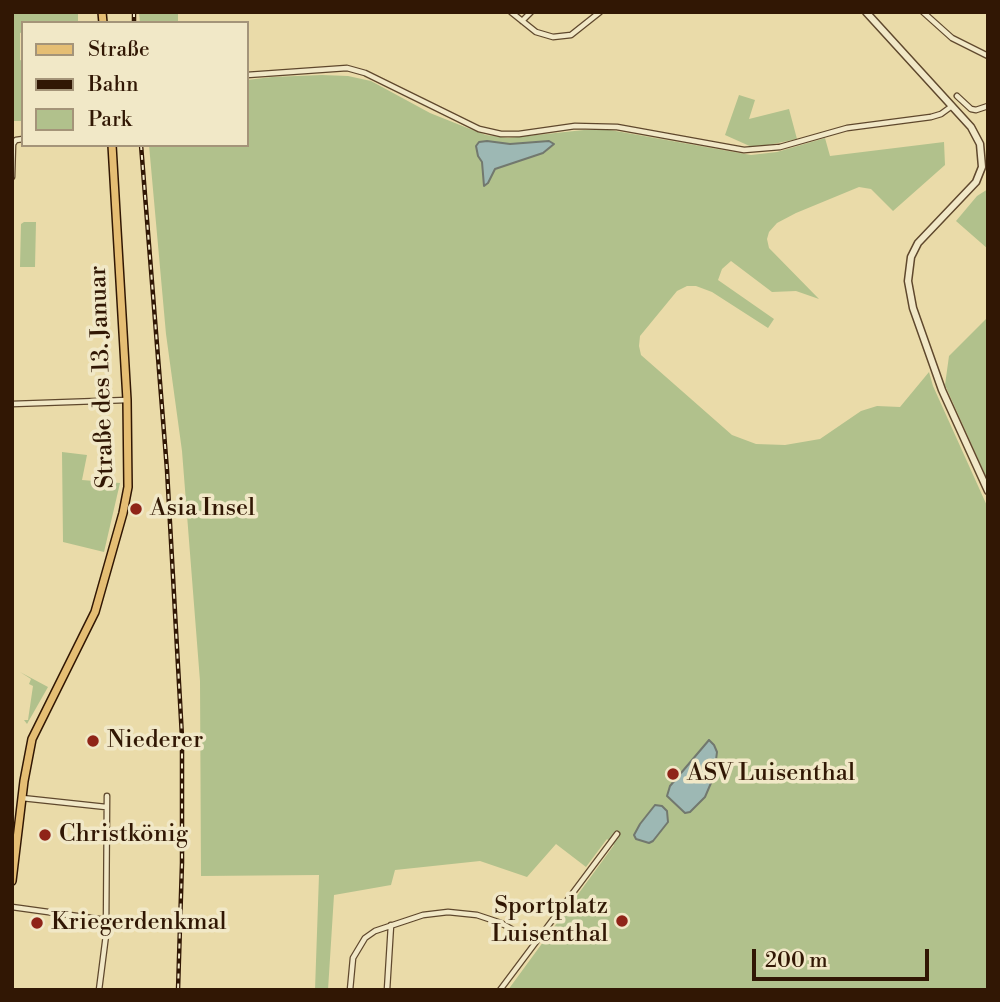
<!DOCTYPE html>
<html>
<head>
<meta charset="utf-8">
<style>
  body { margin:0 }
  #map { position:relative; width:1000px; height:1002px; overflow:hidden; background:#eadba9; font-family:"Libre Bodoni",serif }
  canvas { display:block }
  .frame { position:absolute; inset:0; border:14px solid #311704; pointer-events:none }
  .legend { position:absolute; left:21px; top:21px; width:228px; height:126px; box-sizing:border-box; background:#f1e8c7; border:2px solid #a49479; margin:0; padding:9px 12px; list-style:none; font-size:21px; color:#311704 }
  .legend li { display:flex; align-items:center; gap:14px; height:35px }
  .legend b { width:35px; border:2px solid #a49479 }
  .scale { position:absolute; left:752px; top:949px; width:177px; height:32px; box-sizing:border-box; border:4px solid #311704; border-top:0; padding-left:9px; font-size:21px; line-height:24px; white-space:nowrap; color:#311704; -webkit-text-stroke:5px #f1e8c7; paint-order:stroke }
</style>
</head>
<body>
<div id="map">
<canvas width="1000" height="1002"></canvas>
<div class="frame"></div>
<ul class="legend">
<li><b style="height:9px;background:#e5be74"></b>Straße</li>
<li><b style="height:9px;background:#311704"></b>Bahn</li>
<li><b style="height:19px;background:#b1c18c"></b>Park</li>
</ul>
<div class="scale">200 m</div>
</div>
<script>
const g = document.querySelector('canvas').getContext('2d');
g.lineJoin = 'round';
function paint(path, color) { g.fillStyle = color; g.fill(path, 'evenodd'); }
const shape = rows => new Path2D(rows.map(r => 'M' + r).join(''));
function strokePath(path, color, width, dash) { g.strokeStyle = color; g.lineWidth = width; g.lineCap = dash ? 'butt' : 'round'; g.setLineDash(dash || []); g.stroke(path); }
function write(font, color, halo, rows, align = 'center') {
  g.font = font + ' "Libre Bodoni",serif'; g.lineWidth = 7; g.setLineDash([]); g.textBaseline = 'middle'; g.strokeStyle = halo; g.fillStyle = color; for (const [text, x, y, turn = 0] of rows) {
    g.save(); g.translate(x, y); g.rotate((+turn || 0) * Math.PI / 180); g.textAlign = isNaN(turn) ? turn : align; if (halo) g.strokeText(text, 0, 0); g.fillText(text, 0, 0); g.restore();
  }
}
paint(shape([
  [12,12,78,12,78,23,23,23,23,32,20,33,20,60,23,61,22,121,12,121],
  [139,12,178,12,178,23,140,23],
  [322,75,348,76,371,81,430,113,465,127,486,135,508,138,584,130,610,130,751,155,777,152,825,138,830,156,944,142,945,165,893,211,871,189,859,187,796,213,777,223,769,232,767,239,769,248,819,299,796,291,772,292,731,261,722,269,718,280,774,319,768,328,712,292,696,286,687,286,677,291,640,336,639,346,641,355,732,435,756,444,785,445,820,439,861,411,877,406,900,407,929,372,933,386,988,508,988,990,508,990,614,845,607,839,586,867,556,844,527,877,480,861,395,870,391,885,334,895,328,990,315,990,319,875,201,876,200,681,182,451,166,334,149,145,247,145,247,80,272,77],
  [739,95,755,100,749,119,789,109,797,139,754,148,725,135],
  [988,189,988,249,956,221,977,196],
  [24,222,36,222,35,267,20,267,21,224],
  [988,317,988,481,945,385,949,356],
  [62,452,87,455,82,480,120,483,104,552,63,542],
  [20,672,48,687,27,724,24,720,28,720,33,686,29,684,31,679]
]), '#b1c18c');
const water = shape([
  [487,141,510,144,549,141,554,144,543,153,495,169,488,183,484,186,482,162,478,156,476,146,479,142,487,141],
  [709,740,714,745,717,752,714,776,705,797,690,812,685,813,667,796,670,786,709,740],
  [655,805,662,806,667,811,668,822,653,841,649,843,636,839,634,835,640,824,655,805]
]);
paint(water, '#9db8b4');
strokePath(water, '#72786e', 2);
const minor = shape([
  [511,12,536,32,553,37,571,35,600,12],
  [923,12,952,38,988,56],
  [522,21,531,12],
  [247,75,347,68,365,73,479,129,501,134,519,134,575,126,617,127,744,150,780,147,847,128,931,117,941,114,952,106],
  [957,96,971,109,976,110,988,106],
  [12,177,13,144,16,140,23,139],
  [12,404,127,400],
  [22,798,106,807],
  [12,907,106,920],
  [99,990,106,935,107,796],
  [350,990,353,958,365,938,375,931,423,915,448,912,477,915,501,923,534,942],
  [387,990,391,925],
  [500,990,617,834]
]);
const tertiary = shape([
  [866,12,971,127,980,144,982,167,976,182,918,243,911,257,908,281,913,308,942,390,988,491]
]);
const primary = shape([
  [102,12,103,23],
  [12,881,24,781,32,739,95,612,123,513,128,487,127,400,112,145]
]);
strokePath(minor, '#5f482d', 7);
strokePath(tertiary, '#5f482d', 9);
strokePath(primary, '#311704', 10);
strokePath(minor, '#f1e8c7', 4.5);
strokePath(tertiary, '#f1e8c7', 6);
strokePath(primary, '#e5be74', 7);
const rail = shape([
  [134,12,134,23],
  [141,145,167,470,182,737,182,863,178,990]
]);
strokePath(rail, '#311704', 4.5);
strokePath(rail, '#f1e8c7', 2, [5]);
for (const [x, y, r, color] of [
  [136,509,7,"#8f2418"],
  [93,741,7,"#8f2418"],
  [673,774,7,"#8f2418"],
  [45,835,7,"#8f2418"],
  [622,921,7,"#8f2418"],
  [37,923,7,"#8f2418"]
]) { const dot = new Path2D(); dot.arc(x, y, r, 0, 2 * Math.PI); g.fillStyle = color; g.fill(dot); strokePath(dot, '#f1e8c7', 2.5); }
write('24px', '#311704', '#f1e8c7', [
  ["Straße des 13. Januar",103,377,-92]
]);
write('24px', '#311704', '#f1e8c7', [
  ["Asia Insel",150,509],
  ["Niederer",107,741],
  ["ASV Luisenthal",687,774],
  ["Christkönig",59,835],
  ["Sportplatz",608,907,"right"],
  ["Luisenthal",608,935,"right"],
  ["Kriegerdenkmal",51,923]
], 'left');
</script>
</body>
</html>
